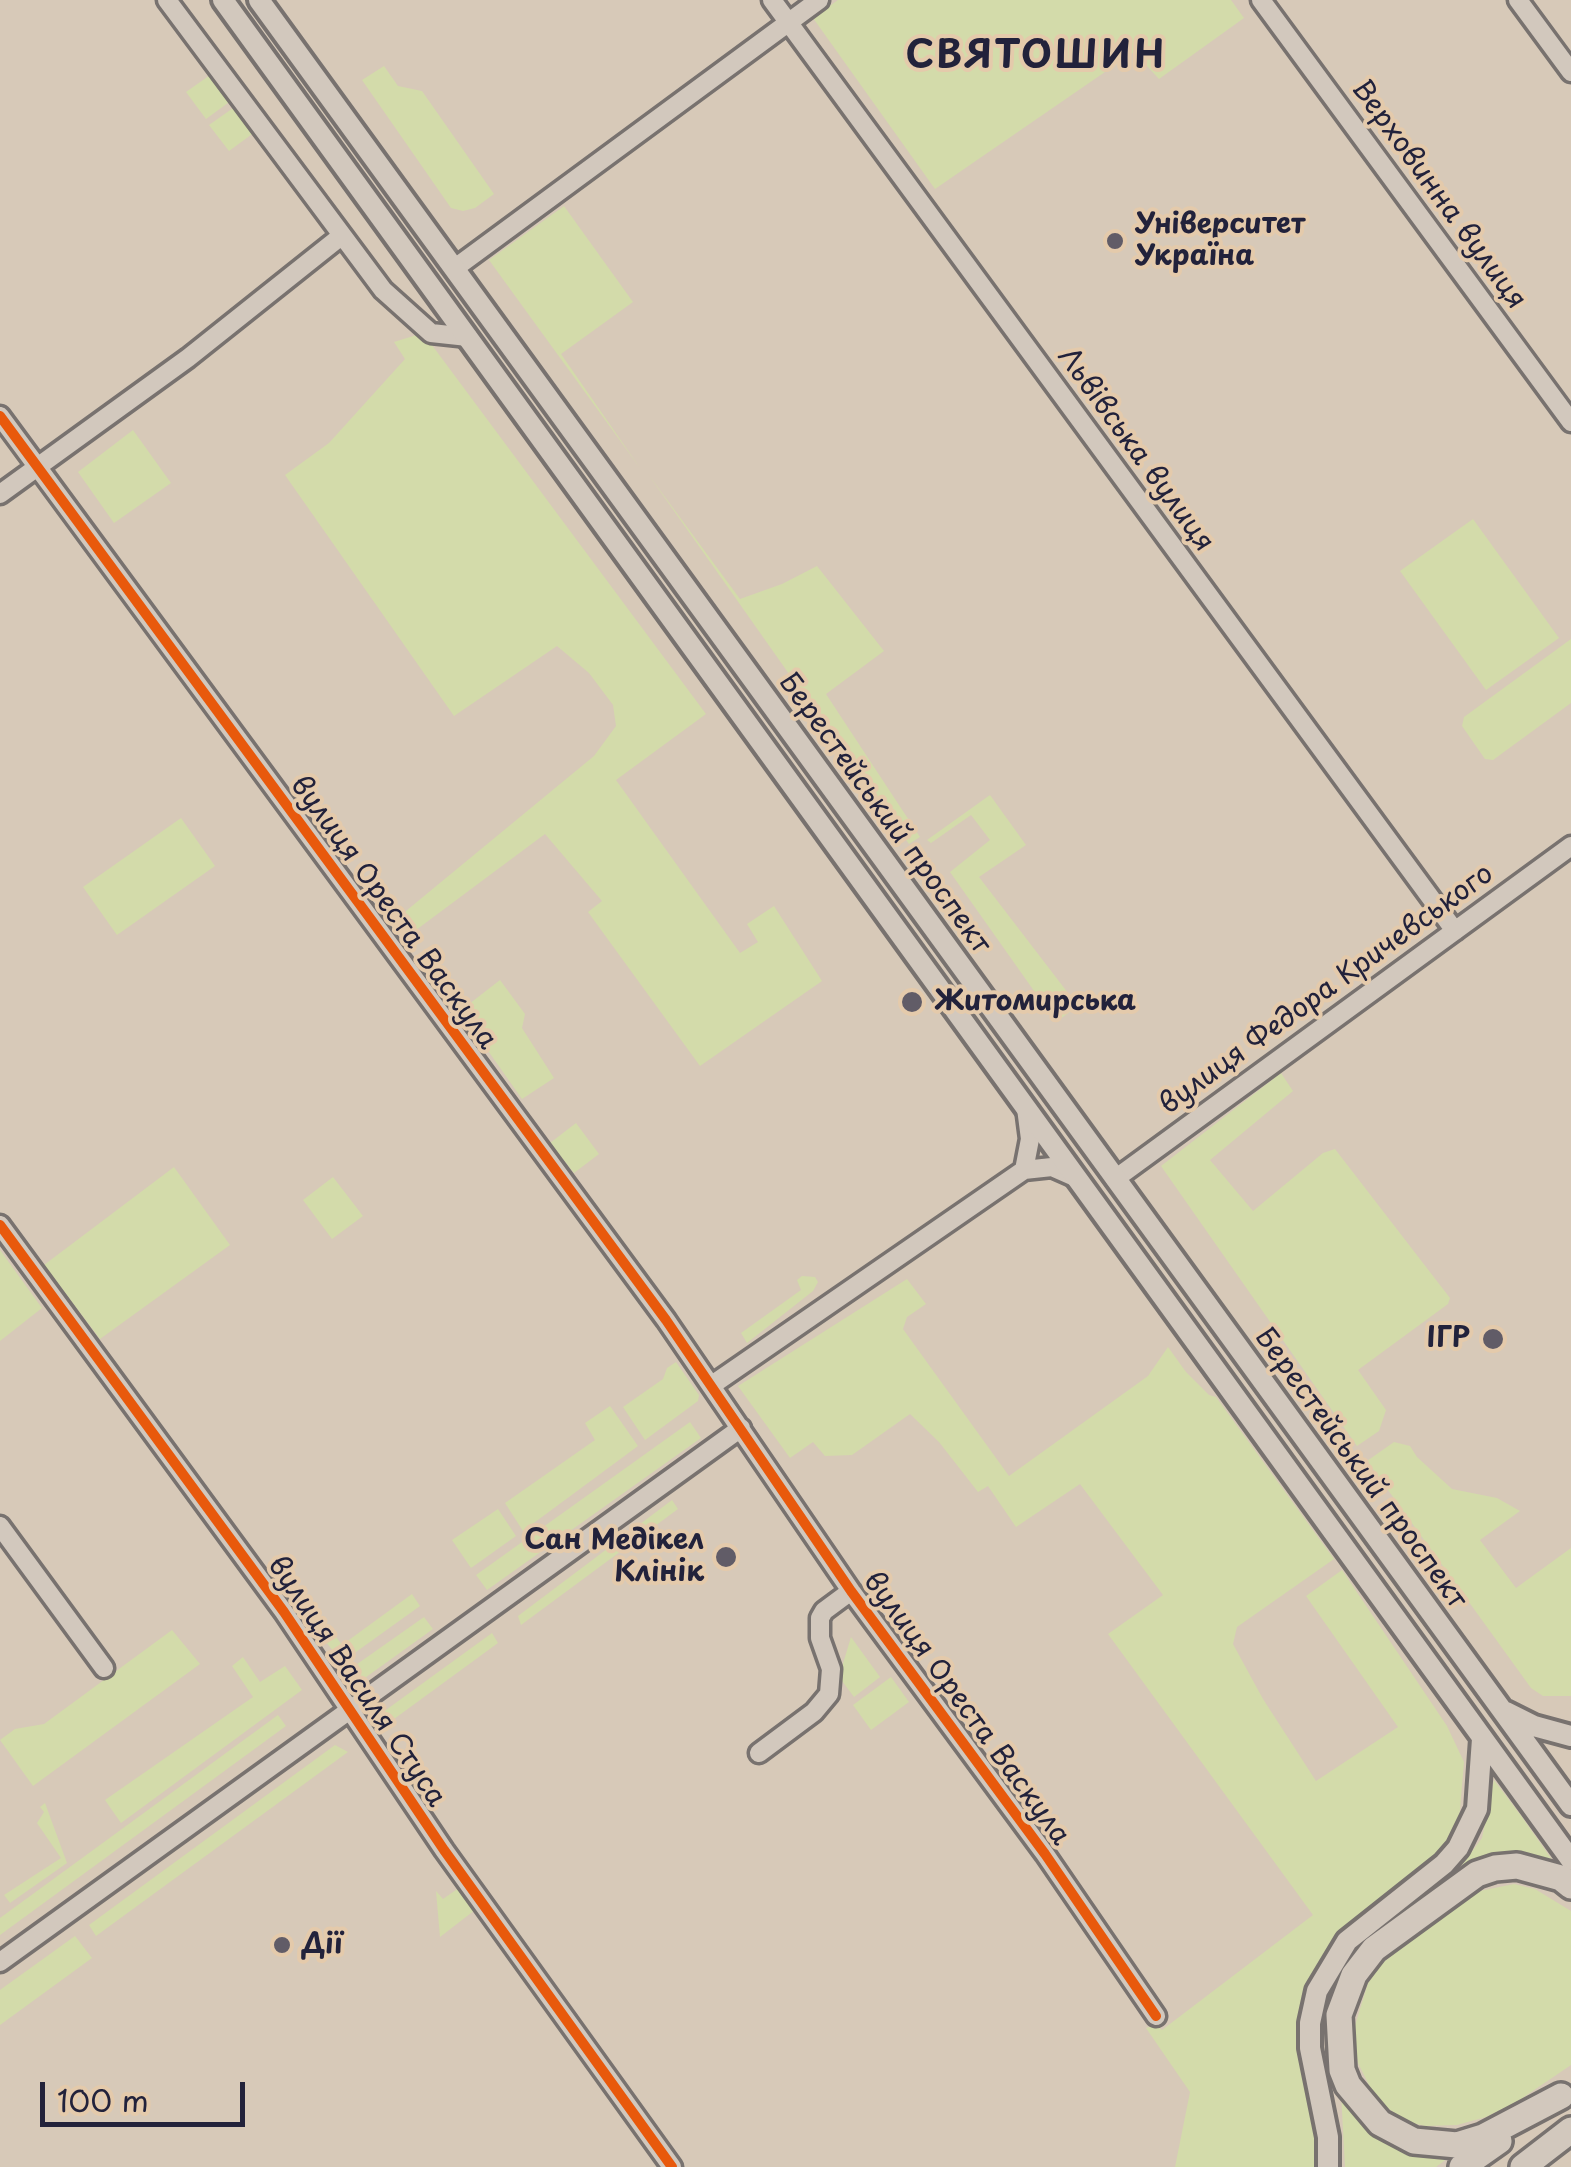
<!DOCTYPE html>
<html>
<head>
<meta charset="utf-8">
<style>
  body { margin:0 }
  #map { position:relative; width:1571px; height:2167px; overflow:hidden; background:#d7c9b8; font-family:"Playpen Sans",sans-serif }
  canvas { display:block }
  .scale { position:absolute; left:40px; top:2082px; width:205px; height:45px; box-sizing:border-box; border:5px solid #22223b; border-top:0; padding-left:12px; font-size:30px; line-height:35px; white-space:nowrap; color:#22223b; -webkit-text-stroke:8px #e4caab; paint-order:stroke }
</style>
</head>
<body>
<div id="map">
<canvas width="1571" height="2167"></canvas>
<div class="scale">100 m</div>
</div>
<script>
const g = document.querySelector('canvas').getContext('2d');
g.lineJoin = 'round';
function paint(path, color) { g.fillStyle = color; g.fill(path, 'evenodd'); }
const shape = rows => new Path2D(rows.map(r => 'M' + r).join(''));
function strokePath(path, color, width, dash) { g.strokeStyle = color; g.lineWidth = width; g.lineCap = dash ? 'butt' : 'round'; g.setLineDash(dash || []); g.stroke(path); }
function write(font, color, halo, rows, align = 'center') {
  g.font = font + ' "Playpen Sans",sans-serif'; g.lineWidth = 8; g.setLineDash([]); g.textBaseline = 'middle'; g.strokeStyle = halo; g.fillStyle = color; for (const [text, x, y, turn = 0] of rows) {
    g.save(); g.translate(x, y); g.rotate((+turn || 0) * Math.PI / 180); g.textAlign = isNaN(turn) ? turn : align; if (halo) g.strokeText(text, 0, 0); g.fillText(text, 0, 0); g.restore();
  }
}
paint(shape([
  [838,0,1231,0,1244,18,1159,79,1134,52,935,189,813,18],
  [384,66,398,86,422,91,494,194,475,208,463,211,451,208,362,80],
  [213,73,232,100,206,119,186,92],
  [236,106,255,132,229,151,209,125],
  [564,206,633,302,561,354,640,468,489,260],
  [423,333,706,714,616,780,740,953,758,942,747,924,774,906,822,981,700,1066,588,912,602,901,545,834,408,936,395,920,594,756,616,726,613,705,589,673,557,646,454,716,285,475,329,443,405,359,394,342],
  [133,430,171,483,114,523,78,472],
  [648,474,740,599,782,584,817,566,884,651,826,694,920,837,909,844],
  [1473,519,1559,638,1486,690,1400,571],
  [1571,639,1571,703,1493,760,1485,759,1462,726,1464,717],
  [990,795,1026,845,979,877,1078,1006,1056,1022,950,872,990,840,971,815,931,843,927,840],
  [181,818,215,866,117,935,83,887],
  [500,980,525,1014,522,1028,554,1078,522,1099,460,1011],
  [1281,1073,1293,1091,1210,1160,1253,1211,1323,1153,1335,1149,1450,1298,1448,1304,1358,1370,1386,1410,1379,1431,1357,1446,1161,1166],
  [576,1123,599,1154,574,1173,550,1143],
  [174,1167,230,1245,100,1339,44,1265],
  [333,1177,363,1216,332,1239,303,1200],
  [0,1250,42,1308,0,1341],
  [802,1276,815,1277,818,1282,813,1291,747,1343,741,1333,801,1290,797,1280],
  [907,1279,926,1304,907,1317,903,1329,1009,1476,1148,1376,1168,1347,1186,1372,1209,1395,1216,1397,1334,1559,1237,1627,1233,1644,1263,1699,1316,1781,1398,1727,1306,1596,1342,1570,1447,1726,1464,1762,1459,1821,1444,1852,1341,1935,1309,1990,1302,2014,1301,2046,1319,2140,1317,2167,1175,2167,1190,2092,1146,2028,1156,2025,1162,2030,1313,1915,1108,1634,1163,1595,1080,1484,1016,1527,988,1486,978,1492,939,1442,910,1414,852,1455,825,1456,813,1442,790,1458,738,1386],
  [676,1362,699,1395,698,1401,645,1440,623,1407,663,1379,667,1368],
  [610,1406,638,1446,523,1531,505,1503,595,1440,585,1423],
  [690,1422,701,1438,487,1590,476,1575],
  [1394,1442,1410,1446,1417,1457,1452,1489,1497,1498,1520,1511,1480,1540,1516,1588,1571,1548,1571,1696,1543,1696,1531,1688,1367,1461],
  [672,1500,678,1509,521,1625,518,1616],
  [498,1509,516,1536,471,1568,452,1540],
  [412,1594,420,1606,342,1662,309,1621,319,1614,342,1645],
  [424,1617,433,1629,362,1680,353,1667],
  [172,1630,200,1664,33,1786,0,1740,15,1729,44,1724],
  [492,1633,498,1643,379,1730,379,1715],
  [851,1637,880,1677,854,1697,839,1677],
  [243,1657,260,1682,285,1666,302,1690,121,1823,105,1800,253,1697,232,1666],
  [891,1677,909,1702,871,1730,853,1705],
  [278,1715,286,1726,0,1935,0,1918],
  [335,1745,348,1752,96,1936,89,1925],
  [1494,1780,1522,1817,1555,1864,1527,1854,1489,1853,1459,1869,1482,1838],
  [45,1803,67,1863,10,1903,4,1895,61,1858,37,1823,44,1812,40,1807],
  [1514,1884,1535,1889,1571,1911,1571,2065,1518,2101,1486,2117,1457,2125,1425,2126,1408,2122,1377,2101,1358,2063,1353,2032,1368,1983,1381,1964,1475,1892],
  [463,1885,477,1904,475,1910,440,1937,436,1891,443,1899],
  [75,1936,92,1958,0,2025,0,1990],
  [1341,2092,1361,2121,1383,2135,1461,2148,1436,2167,1345,2167]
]), '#d3dbaa');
const minor = shape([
  [167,0,383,290,431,333,468,337],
  [772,0,1455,931],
  [1261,0,1571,422],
  [1518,0,1571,72],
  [455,268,819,0],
  [0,416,666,1320,851,1591,1045,1854,1156,2016],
  [0,494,188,358,340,237],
  [1024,1170,1030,1139,1026,1108],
  [1115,1179,1571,846],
  [0,1225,284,1612,444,1850,672,2167],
  [712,1385,1024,1170,1052,1167,1077,1178],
  [0,1526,104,1668],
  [759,1753,814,1712,829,1694,831,1669,820,1638,820,1618,824,1611,851,1591],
  [0,1962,741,1428]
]);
const major = shape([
  [223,0,1571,1860],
  [259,0,1571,1805],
  [1506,1712,1534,1726,1571,1736],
  [1328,2167,1328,2137,1310,2048,1310,2023,1317,1991,1347,1941,1444,1864,1458,1848,1477,1809,1482,1739]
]);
const highway = shape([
  [1561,2096,1483,2137,1457,2145,1414,2141,1380,2123,1348,2085,1342,2070,1339,2015,1354,1975,1374,1949,1477,1874,1495,1868,1517,1866,1561,1878,1571,1886],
  [1462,2167,1499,2141],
  [1523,2167,1571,2130]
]);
strokePath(minor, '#78726f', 25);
strokePath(major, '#78726f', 28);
strokePath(highway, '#78726f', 32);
strokePath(minor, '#d2c8bd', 18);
strokePath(major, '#d2c8bd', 20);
strokePath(highway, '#d2c8bd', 25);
strokePath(shape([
  [0,416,666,1320,851,1591,1045,1854,1156,2016],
  [0,1225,284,1612,444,1850,672,2167]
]), '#e8590c', 10);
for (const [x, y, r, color] of [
  [1115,241,10,"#615c67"],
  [912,1002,12,"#615c67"],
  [1493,1339,12,"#615c67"],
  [726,1557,12,"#615c67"],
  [282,1945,10,"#615c67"]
]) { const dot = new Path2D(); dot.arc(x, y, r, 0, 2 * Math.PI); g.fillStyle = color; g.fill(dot); strokePath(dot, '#e4caab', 4); }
write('28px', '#22223b', '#e4caab', [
  ["Верховинна вулиця",1438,195,54],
  ["Львівська вулиця",1135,450,54],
  ["Берестейський проспект",884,814,54],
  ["вулиця Ореста Васкула",393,913,54],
  ["вулиця Федора Кричевського",1327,990,-36],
  ["Берестейський проспект",1360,1469,54],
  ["вулиця Василя Стуса",356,1682,56],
  ["вулиця Ореста Васкула",966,1709,54]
]);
write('bold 28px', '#22223b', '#e4caab', [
  ["Університет",1135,225],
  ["Україна",1135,257],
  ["Житомирська",934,1002],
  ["ІГР",1470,1339,"right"],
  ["Сан Медікел",704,1541,"right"],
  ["Клінік",704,1573,"right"],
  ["Дії",302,1945]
], 'left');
g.letterSpacing = '2.5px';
write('bold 38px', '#22223b', '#e4caab', [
  ["СВЯТОШИН",1036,58]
]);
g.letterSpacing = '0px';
</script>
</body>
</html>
